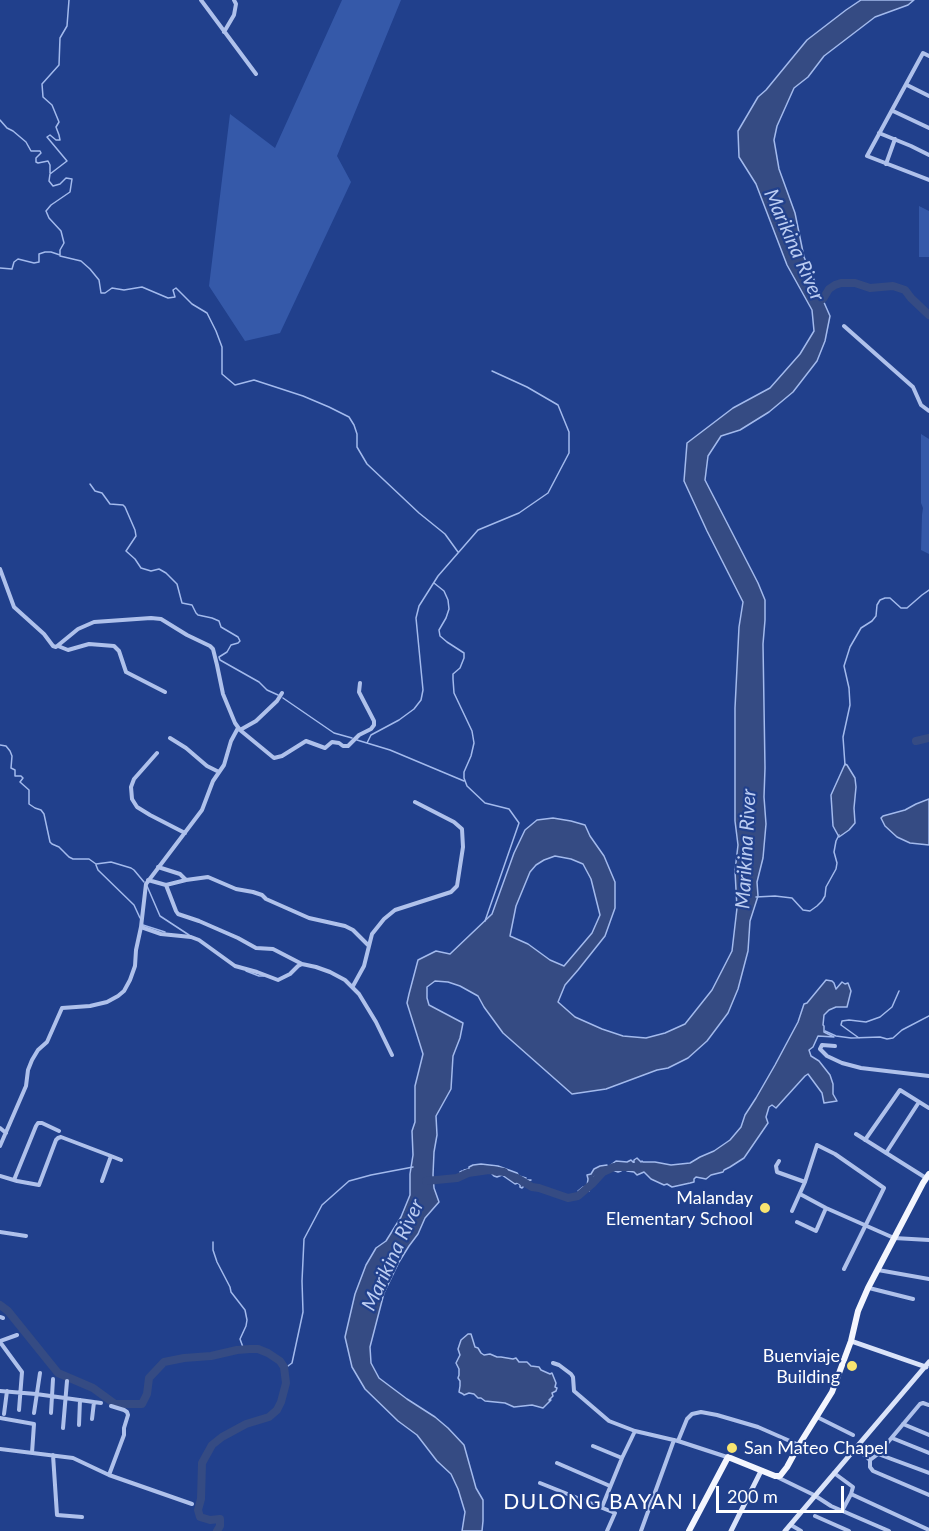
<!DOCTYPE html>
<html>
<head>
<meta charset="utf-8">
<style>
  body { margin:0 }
  #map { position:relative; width:929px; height:1531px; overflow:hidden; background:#21408c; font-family:Lato,sans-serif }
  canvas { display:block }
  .scale { position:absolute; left:716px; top:1486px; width:128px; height:27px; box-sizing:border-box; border:3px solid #fff; border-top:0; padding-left:8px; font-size:18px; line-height:21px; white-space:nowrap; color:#fff; -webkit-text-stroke:4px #21408c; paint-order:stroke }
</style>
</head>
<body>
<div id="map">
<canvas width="929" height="1531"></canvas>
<div class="scale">200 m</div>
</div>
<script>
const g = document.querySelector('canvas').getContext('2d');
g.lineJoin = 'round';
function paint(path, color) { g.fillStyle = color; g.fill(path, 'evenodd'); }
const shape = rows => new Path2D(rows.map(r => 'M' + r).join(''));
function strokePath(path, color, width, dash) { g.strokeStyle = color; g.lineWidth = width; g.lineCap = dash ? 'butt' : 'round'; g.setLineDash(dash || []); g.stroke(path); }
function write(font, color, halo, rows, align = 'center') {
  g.font = font + ' Lato,sans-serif'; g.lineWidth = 4.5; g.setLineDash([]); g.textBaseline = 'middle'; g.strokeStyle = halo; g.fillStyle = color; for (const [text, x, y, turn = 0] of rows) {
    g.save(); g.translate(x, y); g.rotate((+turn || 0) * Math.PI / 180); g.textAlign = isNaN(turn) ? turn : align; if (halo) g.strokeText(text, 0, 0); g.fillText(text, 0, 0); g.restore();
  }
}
paint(shape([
  [342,0,401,0,337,156,351,182,280,333,245,341,209,286,230,114,275,148],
  [919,206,929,211,929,257,919,257],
  [921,434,929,439,929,554,921,550,922,515,923,508,921,503]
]), '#3559a9');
const water = shape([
  [861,0,914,0,908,5,875,17,824,56,808,77,794,88,777,126,774,140,779,169,795,213,804,257,830,316,825,341,817,361,793,392,769,412,740,430,721,436,708,456,705,480,758,583,765,600,765,620,763,644,765,768,764,797,766,824,763,858,757,882,758,896,750,921,748,951,738,989,728,1013,707,1041,688,1058,668,1068,657,1070,606,1089,572,1094,503,1033,484,1007,478,996,460,986,448,982,435,981,427,987,427,998,429,1005,463,1023,460,1038,453,1056,451,1089,436,1116,437,1135,434,1152,433,1175,434,1188,439,1202,425,1218,418,1234,409,1246,399,1262,384,1293,370,1347,371,1363,379,1378,407,1399,435,1417,448,1428,464,1445,476,1488,483,1500,483,1521,482,1531,462,1531,465,1512,458,1489,451,1474,437,1461,417,1435,398,1421,365,1389,352,1367,345,1337,355,1294,366,1265,376,1248,386,1241,401,1217,410,1195,410,1174,413,1155,412,1131,415,1122,415,1086,423,1054,407,1003,409,994,418,960,436,951,450,954,492,914,514,853,525,830,537,820,553,818,571,821,585,825,590,836,604,856,615,882,615,908,605,936,578,970,565,985,558,1002,575,1017,602,1029,623,1036,646,1038,665,1033,685,1024,712,990,732,951,737,908,735,871,738,845,735,821,735,708,739,627,743,602,707,531,684,481,687,443,733,408,770,388,800,354,814,331,812,310,787,265,756,184,739,157,738,131,758,97,766,90,807,40,846,10,861,0],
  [555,856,571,859,583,864,591,879,600,915,592,933,564,966,550,960,528,944,510,936,516,906,530,872,536,865,544,860,555,856],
  [845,764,847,765,855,778,856,787,854,808,855,823,849,830,839,837,833,826,831,795,845,764],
  [929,799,929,845,910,843,897,837,885,826,881,818,883,816,905,810,916,804,929,799],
  [826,980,832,981,834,983,836,989,842,982,845,984,848,983,851,991,847,1007,836,1007,829,1010,824,1015,823,1025,824,1026,824,1032,834,1037,818,1036,813,1047,809,1050,811,1056,819,1061,830,1075,833,1084,833,1094,837,1101,824,1103,822,1093,808,1074,805,1076,776,1108,772,1105,769,1107,766,1117,768,1123,744,1158,730,1167,724,1170,723,1172,711,1175,706,1179,696,1177,694,1179,694,1182,690,1183,672,1187,667,1184,664,1185,651,1179,644,1172,637,1175,634,1172,627,1171,629,1169,625,1165,622,1166,620,1168,621,1171,618,1172,607,1168,594,1177,589,1191,584,1189,578,1191,583,1187,587,1186,588,1179,587,1175,591,1174,594,1169,600,1166,607,1165,608,1167,616,1161,627,1162,631,1160,634,1163,634,1160,637,1158,641,1162,642,1161,643,1162,655,1162,671,1165,690,1163,700,1157,714,1151,730,1140,741,1127,745,1115,756,1098,775,1065,798,1022,804,1004,807,1003,826,980],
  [481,1164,498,1166,517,1173,519,1176,526,1178,525,1180,531,1180,525,1182,524,1186,522,1188,520,1187,520,1185,518,1183,515,1184,502,1175,497,1177,494,1176,492,1174,495,1171,493,1169,488,1169,485,1171,478,1172,477,1171,471,1171,461,1175,460,1172,462,1171,464,1172,464,1170,469,1169,469,1167,473,1165,481,1164],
  [468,1334,471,1334,475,1347,478,1348,481,1353,484,1355,490,1354,497,1357,501,1357,513,1359,516,1358,519,1362,527,1362,531,1366,539,1367,541,1370,550,1374,552,1373,556,1383,555,1387,557,1388,556,1391,552,1393,553,1396,549,1400,551,1400,543,1408,532,1405,514,1407,505,1403,485,1401,481,1398,478,1398,474,1394,469,1393,464,1395,463,1394,459,1392,460,1386,460,1381,458,1378,459,1375,459,1369,456,1363,460,1355,458,1349,461,1340,468,1334]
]);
paint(water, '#354b83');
strokePath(water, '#a3baed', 1.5);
strokePath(shape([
  [69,0,67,26,60,38,59,65,42,84,43,97,52,105,59,122,56,127,59,135,60,140,56,140,50,135,47,137,67,161,50,174,49,181,53,186,60,184,66,178,72,179,70,192,51,205,46,211,49,218,61,231,64,243,60,250,60,256,81,261,90,269,99,280,101,293,105,293,112,288,124,290,142,287,168,298,175,297,173,290,176,288,192,304,207,313,216,331,222,347,222,374,235,385,254,380,303,396,329,407,349,417,354,425,357,434,357,447,367,464,419,513,445,534,458,552],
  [0,120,7,128,13,131,26,142,31,151,40,151,41,153,36,158,36,162,38,163,48,161,50,165,50,173],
  [0,268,12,269,14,262,18,259,34,263,39,262,39,254,45,252,51,252,60,255],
  [90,484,95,491,102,493,110,504,123,505,125,507,135,530,136,536,126,551,135,559,141,568,151,571,159,569,166,573,177,584,182,603,192,605,196,613,198,615,212,618,219,621,221,627,238,637,240,641,238,643,231,645,227,652,219,657,220,660,259,682,267,690,278,695],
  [434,583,444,591,448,600,449,609,446,618,439,630,440,636,447,642,464,653,464,658,460,668,453,674,453,679,454,693,472,731,474,743,471,756,464,772,464,778,467,786,485,803,509,809,519,823,485,921],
  [283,698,334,733,352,738],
  [357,740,390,750,464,781],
  [367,743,371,735,399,720,414,709,421,700,423,690,416,618,419,606,438,576,478,530,519,513,548,493,569,453,569,432,558,405,527,387,492,371],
  [0,745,6,746,10,751,12,756,11,768,15,770,15,776,21,776,23,778,20,782,29,790,29,804,35,808,41,810,44,814,50,842,52,844,59,847,69,857,73,859,89,859,96,864,111,862,131,868,134,870,144,882],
  [845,765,843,737,850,705,849,688,844,666,850,647,861,628,872,621,876,616,877,605,880,600,885,598,890,598,901,608,907,608,922,595,929,590],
  [96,865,98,870,134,905,140,918],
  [147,886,160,916,189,935],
  [756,897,775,896,792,898,803,910,810,911,817,906,822,901,825,896,826,887,836,869,837,863,834,852,836,841,839,835],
  [142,923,143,925,165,932],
  [246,971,259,976,264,976],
  [825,1031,836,1036,851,1038,880,1037,887,1039,893,1038,902,1030,929,1016],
  [859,1038,841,1025,842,1021,849,1020,866,1022,880,1017,892,1007,899,991],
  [213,1242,213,1250,217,1262,230,1287,231,1292,245,1310,247,1320,246,1326,240,1339,244,1350],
  [284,1369,292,1363,303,1312,302,1281,304,1239,322,1205,349,1181,371,1175,413,1167]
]), '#a3baed', 1.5);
strokePath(shape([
  [823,299,829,289,835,285,841,283,855,283,870,288,893,286,905,290,911,298,929,315],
  [916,741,929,738],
  [517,1178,532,1187,539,1188,568,1198,578,1196,592,1184,603,1172,614,1167,637,1167],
  [426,1181,457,1178,468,1173,489,1170,504,1172],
  [0,1305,8,1311,58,1373,93,1388,115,1404,142,1404,147,1394,149,1378,164,1362,184,1358,211,1356,237,1350,250,1349,258,1349,268,1353,280,1361,284,1367,286,1383,281,1402,277,1410,269,1417,246,1424,222,1437,212,1445,202,1463,201,1499,198,1510,200,1517,210,1520,220,1519,220,1526,217,1531]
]), '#354b83', 8);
strokePath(shape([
  [201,0,256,74],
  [224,32,234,15,236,4,234,0],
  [929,56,923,53,867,156,929,180],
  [907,85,929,96],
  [893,111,929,128],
  [879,133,911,146,929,155],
  [886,164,895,139],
  [844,326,913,387,921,405,929,411],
  [0,569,14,607,44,634,53,646,56,647,78,629,94,622,151,618,161,619,187,635,210,646,213,649,217,665,223,694,235,723,240,730,274,758,282,756,306,741,325,748,332,742,339,743,343,746,348,746,359,735,371,729,374,725,374,721,359,692,360,683],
  [58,646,68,650,89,644,114,646,119,651,126,672,165,692],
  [240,730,256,721,277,701,282,693],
  [170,738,186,748,207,766,219,772],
  [157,753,134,779,131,787,132,799,137,807,150,815,185,833],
  [158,867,180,874,186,880],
  [148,880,166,885,186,880,208,877,236,889,253,892,262,895,266,899,309,918,345,926,353,930,368,945],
  [166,885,176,911,178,914,199,921,238,938,256,948,273,949,302,964],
  [141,927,161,934,191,937,199,940,235,966,257,972,278,980,290,974,298,966,302,964,316,967,330,972,345,980,359,994,376,1022,392,1055],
  [353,986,364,966,372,934,384,919,395,910,451,892,457,886,463,847,462,829,454,822,415,802],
  [835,1046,822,1045,820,1049,827,1056,842,1063,861,1068,929,1076],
  [0,1128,6,1133],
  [856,1134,926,1178],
  [865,1140,900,1090,929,1108],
  [0,1146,26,1086,28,1070,32,1060,38,1050,47,1042,62,1008,90,1006,107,1002,118,996,124,991,130,980,135,966,136,950,141,927,146,884,202,810,213,781,224,765,231,741,238,728],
  [886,1153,919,1102],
  [111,1156,121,1160],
  [779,1161,776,1166,777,1172,805,1182],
  [0,1176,17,1181,39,1185,56,1140,58,1138,61,1137,111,1156,102,1181],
  [14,1180,36,1126,38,1123,42,1123,59,1131],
  [800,1194,826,1208,894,1238,929,1240],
  [792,1211,805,1182,817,1145,835,1154,884,1188,844,1269],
  [797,1222,816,1231,826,1208],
  [0,1232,26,1236],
  [878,1270,929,1279],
  [869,1288,913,1299],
  [0,1317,3,1318],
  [0,1341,17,1335],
  [0,1342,22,1372,19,1410],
  [553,1363,559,1365,571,1374,573,1377,574,1391,609,1421,635,1431,678,1441,727,1457],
  [0,1391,36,1394,101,1403],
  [34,1413,40,1373],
  [51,1413,53,1379],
  [4,1414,7,1391],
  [817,1417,853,1435],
  [0,1418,34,1424,32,1453],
  [92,1419,94,1402],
  [903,1424,929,1435],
  [79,1425,80,1400],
  [63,1428,67,1381],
  [892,1438,929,1453],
  [678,1441,687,1419,692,1414,701,1412,717,1415,758,1427,799,1445],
  [593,1446,622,1458],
  [856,1448,870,1460,870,1467,873,1471,929,1495],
  [0,1449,73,1458,109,1475,192,1504],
  [878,1454,929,1473],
  [53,1455,57,1515,82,1517],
  [870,1460,878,1454,920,1404,923,1403,929,1405],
  [557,1463,610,1486],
  [834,1473,853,1487,851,1494,842,1511],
  [109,1475,124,1435,124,1428,128,1415,127,1412,124,1410,111,1406],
  [777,1477,814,1495,831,1506,889,1531],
  [540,1483,615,1513,607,1531],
  [851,1494,929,1530],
  [602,1507,622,1458,635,1431],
  [815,1516,849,1531],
  [791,1525,801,1531],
  [641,1531,674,1440]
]), '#afc1eb', 4);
strokePath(shape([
  [851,1341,926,1367],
  [731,1531,761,1471],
  [785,1531,929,1362]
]), '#dae3f9', 5);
strokePath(shape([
  [689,1531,728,1457,775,1476,780,1476,787,1467,799,1445,832,1392,851,1341,858,1311,868,1288,923,1183,929,1174]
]), '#f4f6fe', 6);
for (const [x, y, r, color] of [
  [765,1208,6,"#f8e470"],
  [852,1366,6,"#f8e470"],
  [732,1448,6,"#f8e470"]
]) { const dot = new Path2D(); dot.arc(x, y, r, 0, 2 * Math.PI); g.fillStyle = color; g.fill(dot); strokePath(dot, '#21408c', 2); }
write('18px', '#fff', '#21408c', [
  ["Malanday",753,1198],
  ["Elementary School",753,1219],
  ["Buenviaje",840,1356],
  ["Building",840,1377],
  ["San Mateo Chapel",744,1448,"left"]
], 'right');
write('italic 20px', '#bbccf2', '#21408c', [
  ["Marikina River",794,245,66],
  ["Marikina River",746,849,-87],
  ["Marikina River",393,1255,-65]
]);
g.letterSpacing = '1.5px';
write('21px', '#fff', '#21408c', [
  ["DULONG BAYAN I",601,1502]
]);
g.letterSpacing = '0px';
</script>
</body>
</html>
